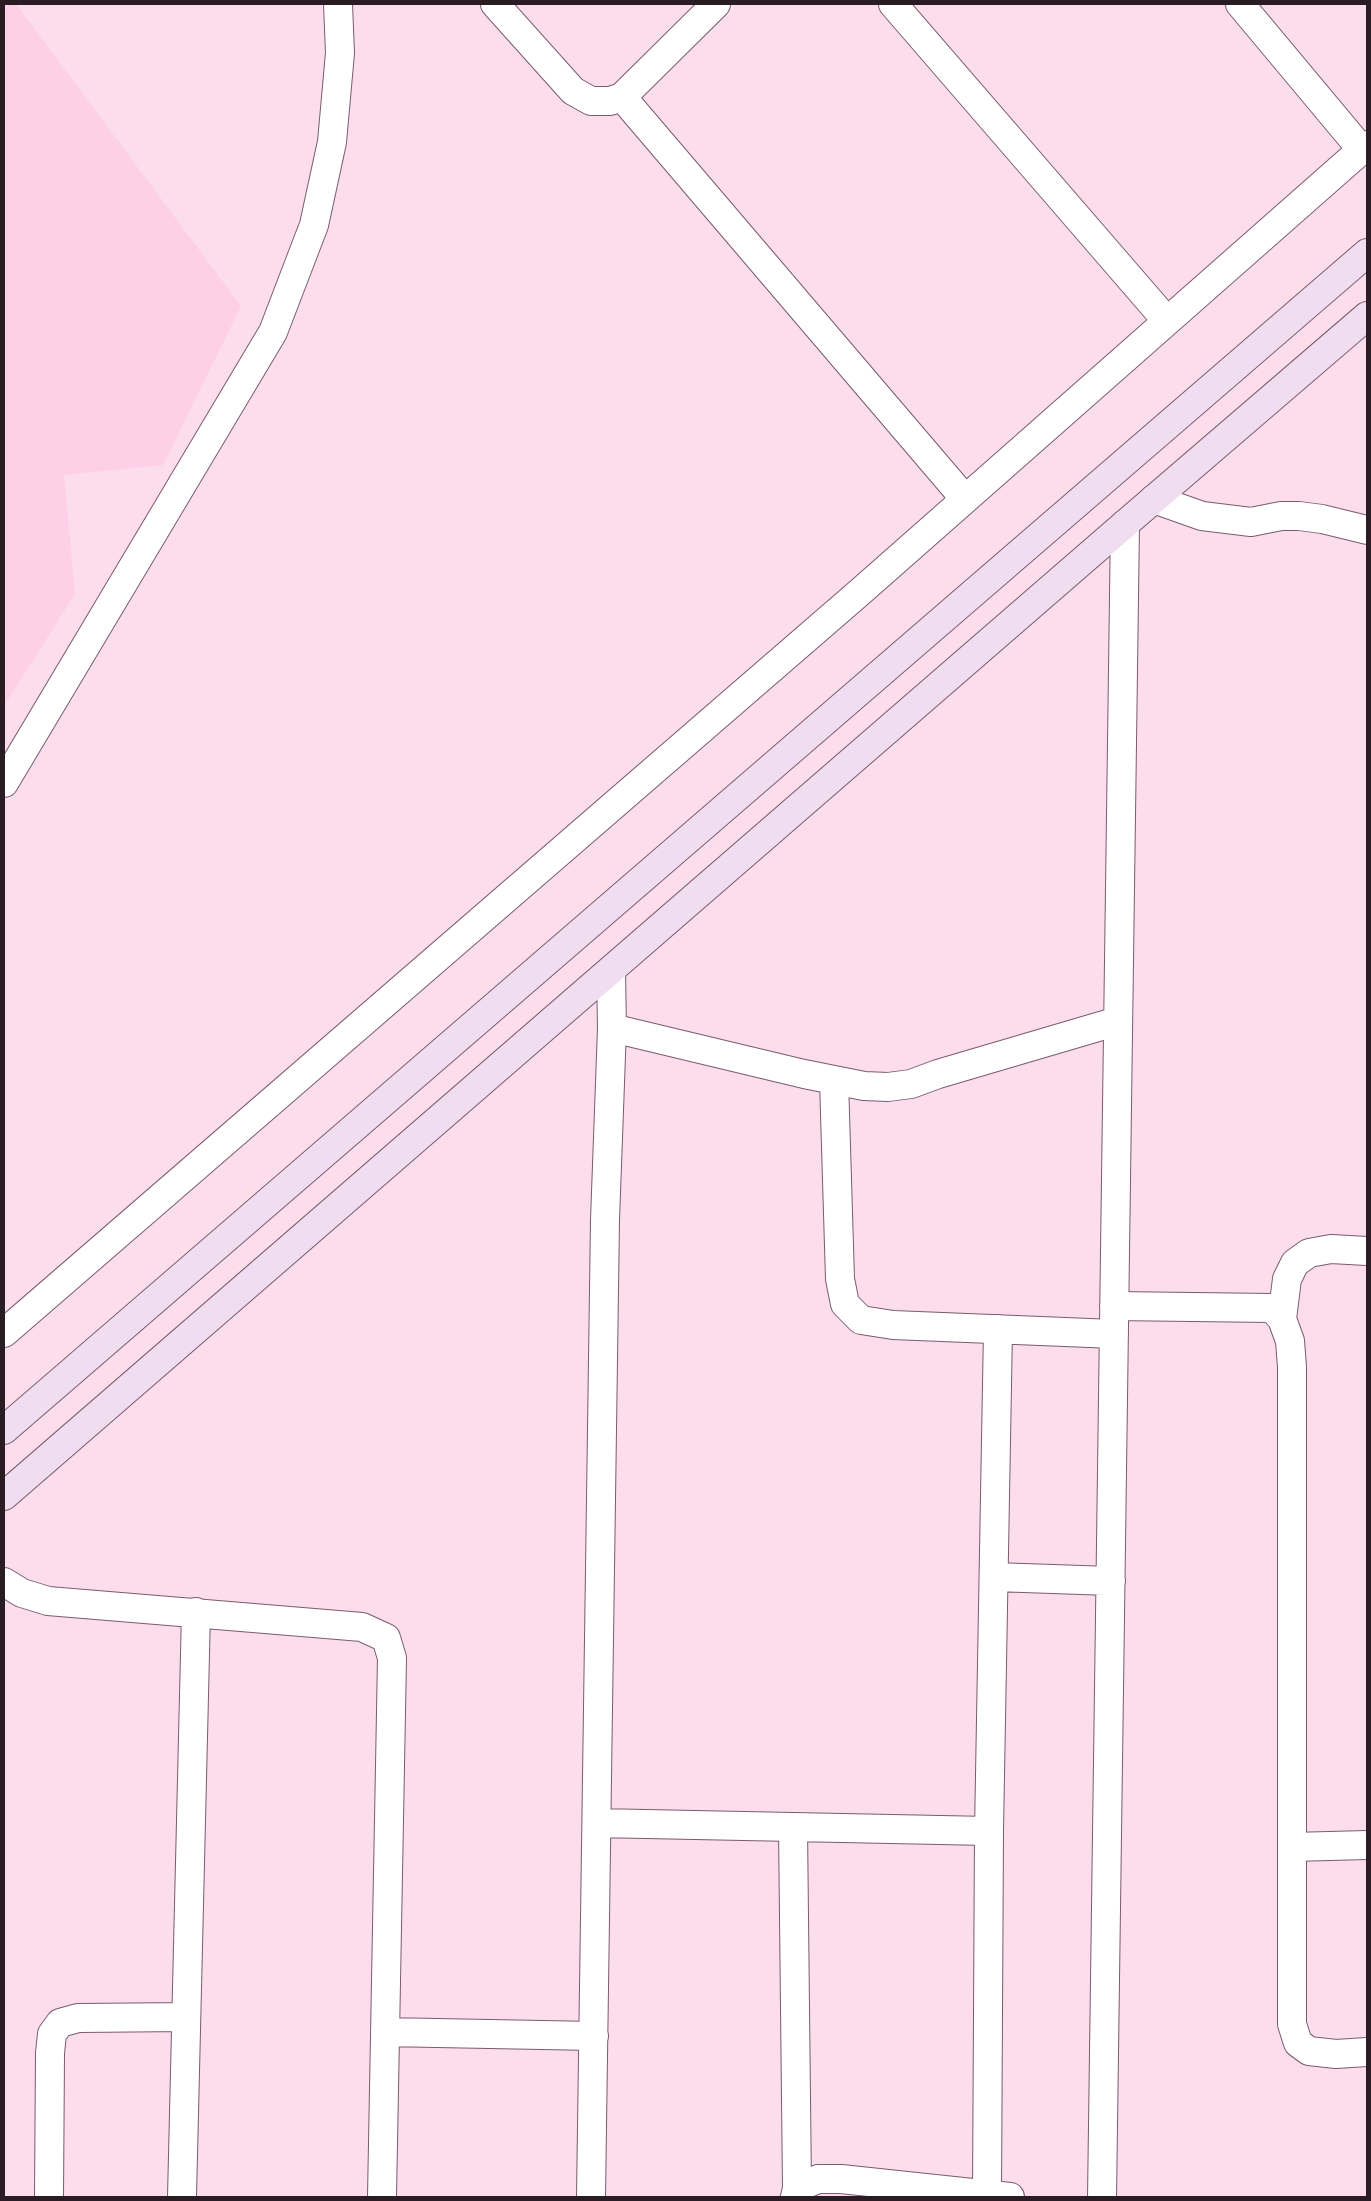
<!DOCTYPE html>
<html>
<head>
<meta charset="utf-8">
<style>
  body { margin:0 }
  #map { position:relative; width:1371px; height:2201px; overflow:hidden; background:#fbddec; font-family:"Noto Sans",sans-serif }
  canvas { display:block }
  .frame { position:absolute; inset:0; border:5px solid #291c23; pointer-events:none }
</style>
</head>
<body>
<div id="map">
<canvas width="1371" height="2201"></canvas>
<div class="frame"></div>
</div>
<script>
const g = document.querySelector('canvas').getContext('2d');
g.lineJoin = 'round';
function paint(path, color) { g.fillStyle = color; g.fill(path, 'evenodd'); }
const shape = rows => new Path2D(rows.map(r => 'M' + r).join(''));
function strokePath(path, color, width, dash) { g.strokeStyle = color; g.lineWidth = width; g.lineCap = dash ? 'butt' : 'round'; g.setLineDash(dash || []); g.stroke(path); }
paint(shape([
  [4,4,16,4,241,306,163,465,64,475,75,594,4,706]
]), '#fdd0e7');
const street = shape([
  [495,4,573,91,591,101,610,101,622,97,716,4],
  [893,4,1167,321],
  [1240,4,1362,150],
  [622,97,965,499],
  [1154,499,1202,516,1251,522,1281,516,1299,516,1322,519,1367,530],
  [4,783,273,332,314,225,332,142,340,53,338,4],
  [612,1028,804,1074,864,1086,888,1087,911,1084,938,1074,1118,1021],
  [834,1080,840,1279,845,1304,861,1320,893,1325,1114,1334],
  [1114,1306,1272,1308,1282,1319,1290,1341,1292,1367,1292,2024,1298,2043,1309,2051,1336,2054,1367,2052],
  [1282,1319,1287,1279,1295,1263,1309,1253,1331,1249,1367,1251],
  [4,1333,860,592,1367,145],
  [994,1577,1111,1581],
  [4,1582,22,1593,48,1601,362,1627,386,1638,392,1658,382,2197],
  [597,1823,989,1831],
  [793,1827,797,2188],
  [1292,1847,1367,1845],
  [385,2032,594,2036],
  [987,2195,989,1831,998,1329],
  [49,2197,50,2053,52,2034,60,2023,78,2018,186,2017],
  [182,2197,196,1612],
  [591,2197,605,1220,612,1028,611,971],
  [795,2197,797,2188,818,2179,841,2179,1010,2197],
  [1102,2197,1125,524]
]);
const secondary = shape([
  [4,1430,1367,253],
  [4,1496,1125,524,1367,316]
]);
strokePath(street, '#7b5b6c', 30);
strokePath(secondary, '#7b5b6c', 30);
strokePath(street, '#fff', 28);
strokePath(secondary, '#f0ddef', 28);
</script>
</body>
</html>
